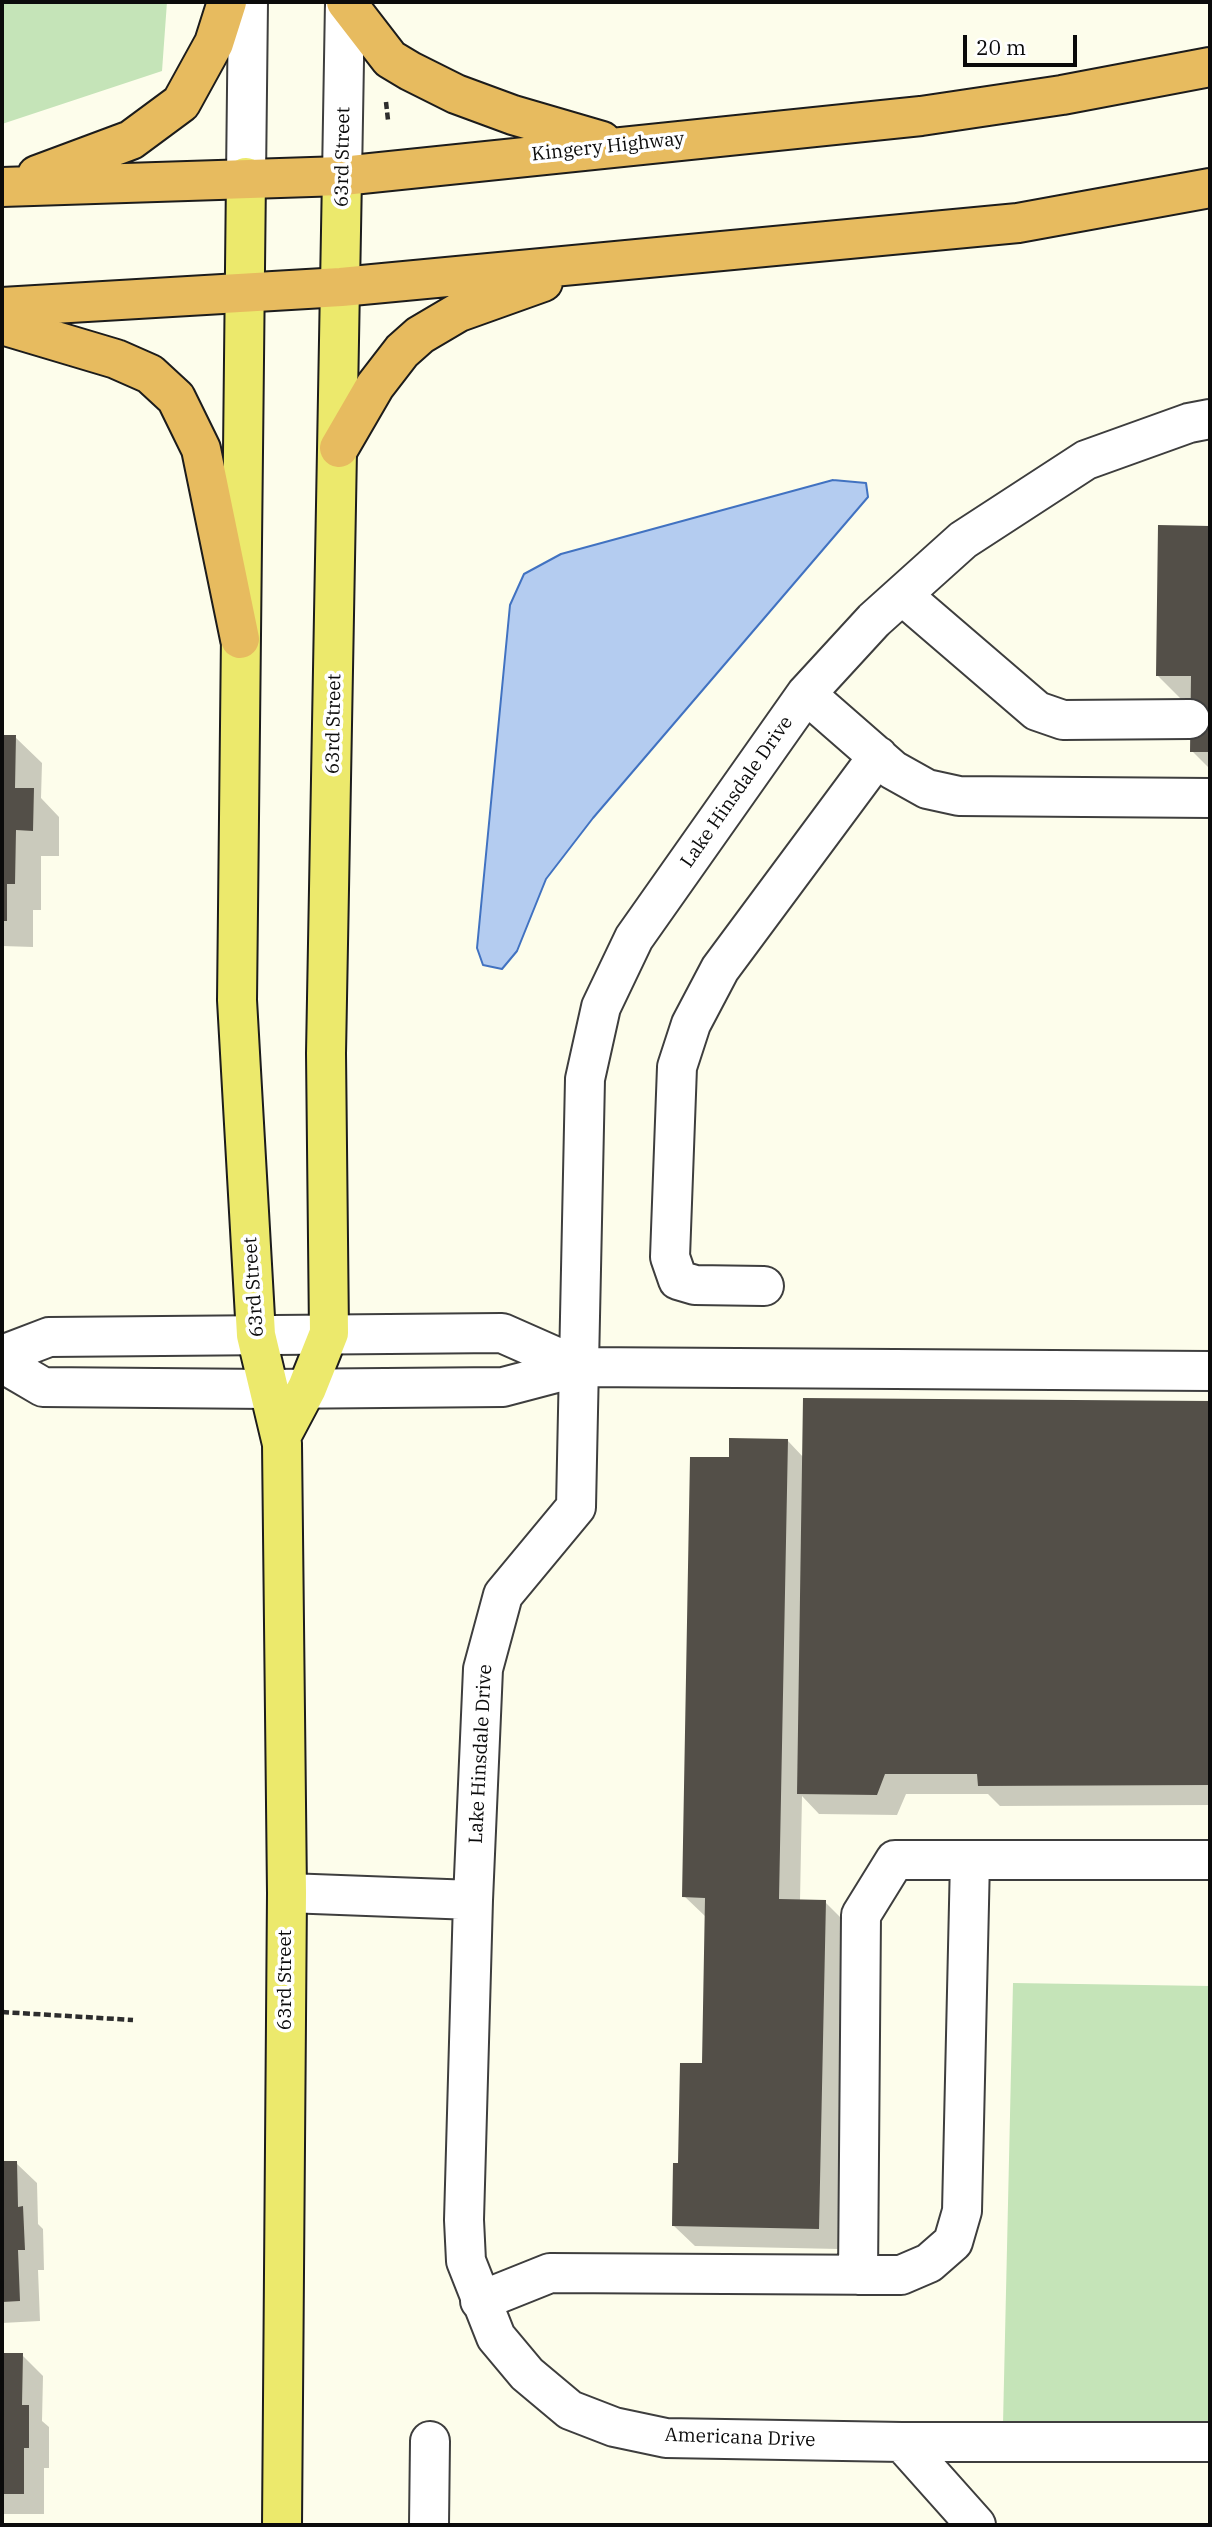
<!DOCTYPE html>
<html>
<head>
<meta charset="utf-8">
<style>
  body { margin:0 }
  #map { position:relative; width:1212px; height:2527px; overflow:hidden; background:#fdfdeb; font-family:"IBM Plex Serif",serif }
  canvas { display:block }
  .frame { position:absolute; inset:0; border:4px solid #0b0b0b; pointer-events:none }
  .scale { position:absolute; left:963px; top:35px; width:114px; height:32px; box-sizing:border-box; border:4px solid #0b0b0b; border-top:0; padding-left:9px; font-size:21px; line-height:24px; white-space:nowrap; color:#0b0b0b; -webkit-text-stroke:5px #fff; paint-order:stroke }
</style>
</head>
<body>
<div id="map">
<canvas width="1212" height="2527"></canvas>
<div class="frame"></div>
<div class="scale">20 m</div>
</div>
<script>
const g = document.querySelector('canvas').getContext('2d');
g.lineJoin = 'round';
function paint(path, color) { g.fillStyle = color; g.fill(path, 'evenodd'); }
const shape = rows => new Path2D(rows.map(r => 'M' + r).join(''));
function strokePath(path, color, width, dash) { g.strokeStyle = color; g.lineWidth = width; g.lineCap = dash ? 'butt' : 'round'; g.setLineDash(dash || []); g.stroke(path); }
function write(font, color, halo, rows, align = 'center') {
  g.font = font + ' "IBM Plex Serif",serif'; g.lineWidth = 7; g.setLineDash([]); g.textBaseline = 'middle'; g.strokeStyle = halo; g.fillStyle = color; for (const [text, x, y, turn = 0] of rows) {
    g.save(); g.translate(x, y); g.rotate((+turn || 0) * Math.PI / 180); g.textAlign = isNaN(turn) ? turn : align; if (halo) g.strokeText(text, 0, 0); g.fillText(text, 0, 0); g.restore();
  }
}
paint(shape([
  [2,2,167,2,162,71,2,124],
  [1013,1983,1210,1986,1210,2427,1003,2424]
]), '#c5e4b8');
const water = shape([
  [833,480,866,483,868,497,593,818,546,879,517,951,502,969,483,965,477,948,510,605,524,574,561,554,833,480]
]);
paint(water, '#b4ccf0');
strokePath(water, '#4172c1', 2);
paint(shape([
  [1159,527,1210,528,1210,769,1192,751,1193,702,1184,702,1157,675],
  [2,736,15,737,42,763,41,798,59,817,59,856,41,856,41,910,33,910,33,947,2,946],
  [805,1400,1210,1405,1210,1805,1000,1806,988,1794,906,1794,897,1815,819,1814,802,1796,800,1901,825,1902,845,1922,839,2249,695,2246,674,2226,680,2164,703,2065,706,1917,684,1896,730,1459,788,1441,804,1458],
  [2,2163,16,2163,37,2183,38,2224,43,2229,44,2270,38,2270,40,2321,2,2323],
  [2,2355,22,2355,43,2376,42,2421,49,2427,49,2468,44,2468,44,2514,2,2514]
]), '#0003');
paint(shape([
  [1158,525,1210,526,1210,752,1190,752,1191,676,1156,676],
  [2,735,16,735,15,788,34,788,33,831,16,830,15,884,7,884,7,921,2,921],
  [803,1398,1210,1401,1210,1785,978,1786,977,1774,885,1774,877,1795,797,1794],
  [729,1438,788,1439,779,1899,826,1900,819,2229,672,2226,673,2163,678,2163,680,2063,702,2063,705,1898,682,1897,690,1457,729,1457],
  [2,2161,17,2161,18,2207,23,2206,25,2250,18,2250,20,2301,2,2302],
  [2,2353,23,2353,22,2405,29,2405,29,2448,24,2448,24,2494,2,2494]
]), '#534f48');
const minor = shape([
  [342,176,345,2],
  [246,177,248,2],
  [1210,419,1189,423,1086,460,963,540,874,620,806,694,634,938,601,1007,585,1079,576,1507,503,1595,483,1669,473,1900,464,2220,466,2261,496,2337,527,2374,570,2410,614,2427,666,2438,902,2442,1210,2442],
  [902,595,1037,711,1063,720,1190,719],
  [806,694,893,770,927,789,959,796,1210,798],
  [764,1286,695,1285,678,1280,670,1257,677,1067,691,1024,720,969,878,756],
  [2,1355,49,1337,502,1333,579,1367],
  [2,1363,43,1387,268,1389,503,1387,579,1367,1210,1371],
  [287,1893,473,1900],
  [858,2275,861,1915,895,1860,1210,1860],
  [480,2301,550,2273,901,2275,929,2263,953,2242,962,2211,970,1860],
  [902,2442,976,2525],
  [429,2525,430,2441]
]);
const major = shape([
  [246,177,237,1000,256,1335,282,1444,287,1893,282,2525],
  [282,1435,307,1388,329,1333,326,1053,342,176]
]);
const highway = shape([
  [346,2,390,59,410,71,456,94,513,115,602,141],
  [37,175,131,140,181,103,214,43,227,2],
  [2,187,342,176,921,116,1062,95,1210,67],
  [2,307,341,287,1018,223,1210,188],
  [2,325,116,359,150,374,176,398,201,449,240,639],
  [339,448,375,386,402,351,420,335,459,312,543,282]
]);
strokePath(minor, '#3e3e3e', 42);
strokePath(major, '#1c1c1c', 42);
strokePath(highway, '#1c1c1c', 42);
strokePath(shape([
  [386,102,388,120],
  [2,2012,133,2020]
]), '#2d2d2d', 4.5, [7, 3.5]);
strokePath(minor, '#fff', 38);
strokePath(major, '#ece96c', 38);
strokePath(highway, '#e7bb5f', 38);
write('19px', '#0b0b0b', '#fff', [
  ["Kingery Highway",608,147,-6],
  ["63rd Street",343,157,-89],
  ["63rd Street",334,724,-89],
  ["Lake Hinsdale Drive",737,792,-55],
  ["63rd Street",254,1287,-94],
  ["Lake Hinsdale Drive",481,1754,-87],
  ["63rd Street",286,1980,-90],
  ["Americana Drive",740,2438,2]
]);
</script>
</body>
</html>
